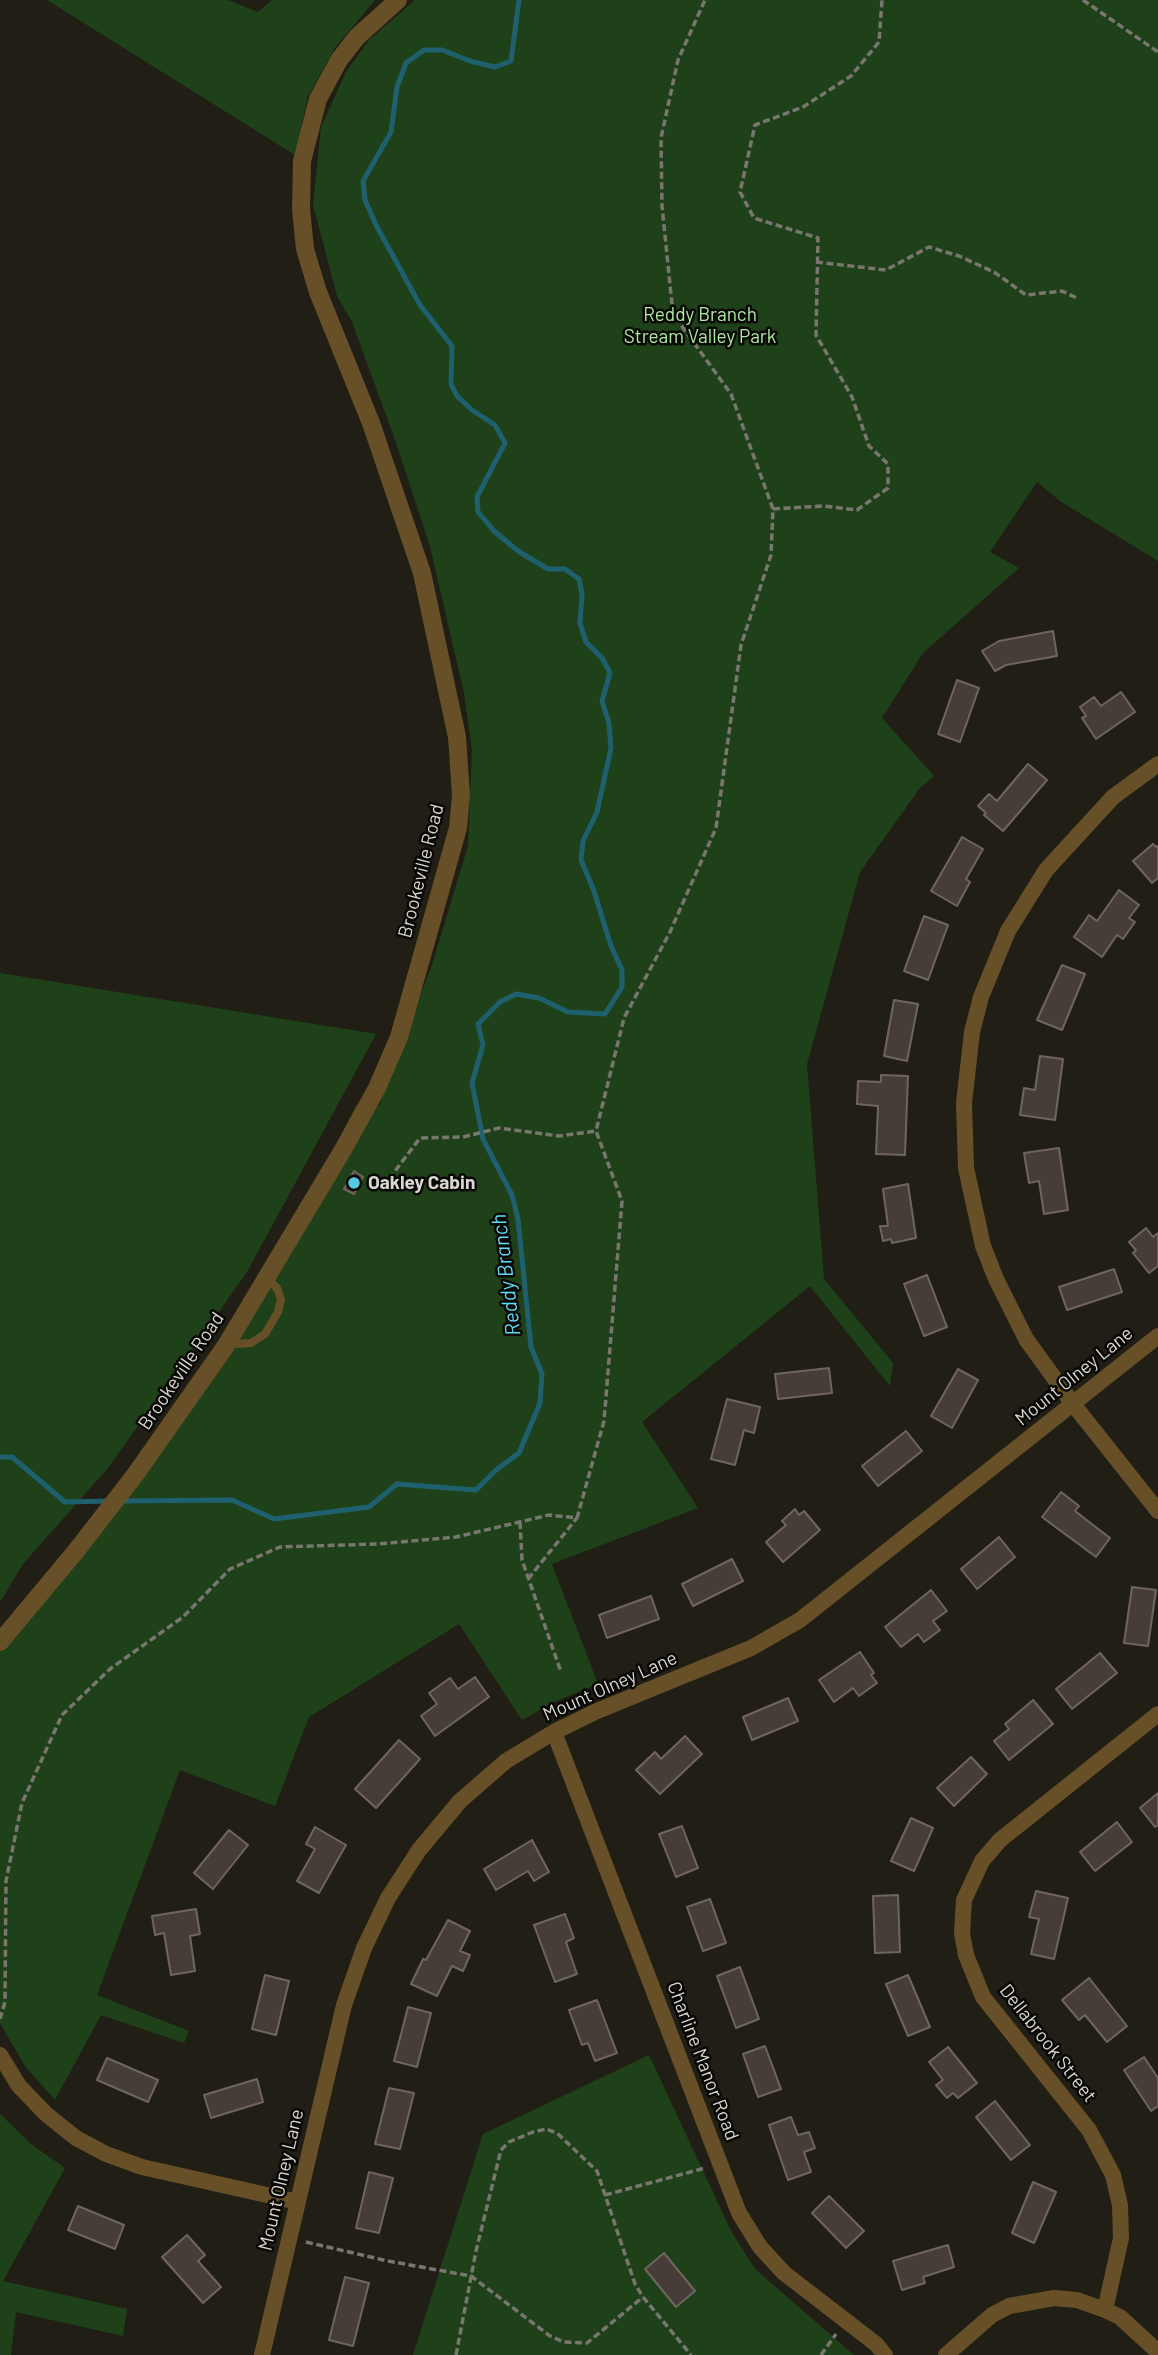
<!DOCTYPE html>
<html>
<head>
<meta charset="utf-8">
<style>
  body { margin:0 }
  canvas { display:block; background:#201e15 }
</style>
</head>
<body>
<canvas width="1158" height="2355"></canvas>
<script>
const g = document.querySelector('canvas').getContext('2d');
g.lineJoin = 'round';
function paint(path, color) { g.fillStyle = color; g.fill(path, 'evenodd'); }
const shape = rows => new Path2D(rows.map(r => 'M' + r).join(''));
function strokePath(path, color, width, dash) { g.strokeStyle = color; g.lineWidth = width; g.lineCap = dash ? 'butt' : 'round'; g.setLineDash(dash || []); g.stroke(path); }
function write(font, color, halo, rows, align = 'center') {
  g.font = font + ' Barlow,sans-serif'; g.lineWidth = 5; g.setLineDash([]); g.textBaseline = 'middle'; g.strokeStyle = halo; g.fillStyle = color; for (const [text, x, y, turn = 0] of rows) {
    g.save(); g.translate(x, y); g.rotate((+turn || 0) * Math.PI / 180); g.textAlign = isNaN(turn) ? turn : align; if (halo) g.strokeText(text, 0, 0); g.fillText(text, 0, 0); g.restore();
  }
}
paint(shape([
  [47,0,228,0,258,12,272,0,375,0,335,48,308,96,295,155],
  [415,0,1158,0,1158,561,1060,501,1037,482,990,552,1019,568,923,653,882,718,934,776,920,788,860,872,807,1064,824,1279,893,1363,890,1386,810,1286,642,1422,698,1508,552,1564,598,1684,556,1701,522,1720,459,1624,309,1717,275,1806,180,1770,97,1995,189,2031,184,2043,101,2015,55,2100,25,2066,0,2023,0,1648,169,1436,326,1168,356,1105,379,1106,433,962,468,846,472,750,464,693,430,546,393,434,352,322,337,296,313,205,321,127,346,72,369,40],
  [0,973,376,1034,247,1272,108,1468,23,1564,0,1602],
  [649,2055,731,2231,755,2269,854,2355,413,2355,483,2134],
  [0,2114,31,2144,65,2168,3,2281,127,2309,123,2336,16,2312,11,2355,0,2355]
]), '#1f411a');
strokePath(shape([
  [0,1457,12,1457,65,1502,110,1501],
  [120,1501,232,1500,274,1519,369,1507,397,1484,476,1490,496,1470,519,1453,540,1403,542,1374,531,1347,518,1219,512,1195,483,1139,472,1083,483,1045,478,1024,500,1002,516,994,539,998,568,1012,605,1014,622,987,622,970,611,946,594,891,581,860,583,841,597,812,611,748,609,723,602,701,610,673,602,658,586,642,580,623,582,594,579,579,565,569,548,569,518,551,494,531,478,512,477,497,505,443,495,425,472,410,457,396,451,384,452,346,420,305,376,225,365,200,363,181,391,132,397,87,406,63,424,50,442,50,470,61,495,67,511,61,519,0]
]), '#1f606e', 5);
const building = shape([
  [1053,631,1057,656,1006,665,995,671,982,651,999,641,1053,631],
  [957,680,979,688,960,742,938,734,957,680],
  [1121,692,1135,712,1096,739,1082,718,1086,716,1080,707,1094,697,1101,706,1121,692],
  [1028,764,1047,780,1003,831,984,815,986,813,978,806,989,794,997,801,1028,764],
  [962,837,983,849,966,879,970,882,957,906,931,891,962,837],
  [1153,844,1156,847,1158,846,1158,878,1152,883,1133,861,1153,844],
  [1119,890,1139,905,1129,918,1135,922,1123,939,1117,935,1102,957,1074,937,1089,915,1097,921,1119,890],
  [924,916,948,925,928,980,904,971,924,916],
  [1062,965,1085,974,1062,1030,1037,1020,1062,965],
  [894,1000,918,1004,907,1061,884,1056,894,1000],
  [1040,1056,1063,1059,1055,1120,1020,1115,1024,1088,1035,1090,1040,1056],
  [881,1075,908,1076,905,1155,876,1154,878,1106,857,1104,858,1081,881,1082,881,1075],
  [1059,1148,1068,1210,1044,1214,1039,1181,1029,1183,1024,1153,1059,1148],
  [354,1171,363,1177,354,1194,344,1189,354,1171],
  [908,1184,916,1238,892,1243,891,1239,883,1241,880,1226,888,1226,883,1189,908,1184],
  [1146,1228,1153,1237,1158,1233,1158,1266,1149,1273,1133,1253,1136,1250,1129,1242,1146,1228],
  [1114,1269,1122,1292,1067,1310,1059,1287,1114,1269],
  [927,1275,947,1327,924,1336,904,1284,927,1275],
  [829,1368,832,1393,778,1399,775,1374,829,1368],
  [958,1369,978,1380,952,1428,931,1416,958,1369],
  [727,1399,760,1407,754,1433,744,1430,735,1465,711,1459,727,1399],
  [906,1431,922,1451,878,1486,862,1466,906,1431],
  [1061,1492,1079,1506,1075,1511,1110,1538,1096,1557,1042,1517,1061,1492],
  [795,1509,799,1515,804,1511,820,1530,783,1562,766,1542,786,1525,782,1521,795,1509],
  [999,1537,1015,1557,977,1589,961,1569,999,1537],
  [732,1559,743,1581,693,1606,682,1584,732,1559],
  [1132,1587,1156,1590,1148,1646,1124,1643,1132,1587],
  [931,1590,947,1611,933,1621,940,1630,924,1642,918,1634,901,1647,885,1627,931,1590],
  [651,1596,659,1619,607,1638,599,1615,651,1596],
  [860,1652,874,1673,871,1675,877,1683,859,1696,853,1688,834,1702,819,1680,860,1652],
  [1100,1653,1117,1673,1072,1709,1056,1689,1100,1653],
  [475,1677,489,1697,435,1736,421,1716,437,1704,429,1693,450,1678,458,1689,475,1677],
  [788,1698,798,1721,752,1740,743,1717,788,1698],
  [1033,1700,1053,1724,1009,1760,994,1741,1009,1729,1005,1724,1033,1700],
  [685,1736,702,1754,660,1794,636,1770,655,1752,661,1759,685,1736],
  [399,1740,420,1759,376,1808,355,1789,399,1740],
  [971,1757,987,1774,954,1806,937,1788,971,1757],
  [1158,1793,1158,1825,1155,1827,1140,1808,1158,1793],
  [911,1818,933,1828,914,1871,891,1861,911,1818],
  [1117,1822,1132,1842,1095,1871,1080,1852,1117,1822],
  [682,1826,698,1868,676,1877,659,1834,682,1826],
  [315,1827,346,1845,319,1893,297,1881,315,1849,306,1844,315,1827],
  [229,1830,248,1845,213,1889,194,1873,229,1830],
  [532,1840,549,1872,534,1881,528,1871,496,1890,484,1869,532,1840],
  [1036,1891,1068,1898,1054,1959,1031,1954,1039,1919,1029,1917,1036,1891],
  [898,1895,900,1952,875,1953,873,1896,898,1895],
  [710,1899,726,1943,703,1951,687,1907,710,1899],
  [196,1909,200,1934,190,1936,195,1971,171,1975,164,1933,155,1935,152,1916,196,1909],
  [565,1914,574,1938,566,1942,577,1974,555,1982,534,1925,565,1914],
  [448,1920,470,1931,460,1951,470,1955,463,1971,452,1966,437,1996,411,1984,423,1959,426,1960,448,1920],
  [740,1967,759,2019,736,2028,717,1976,740,1967],
  [265,1975,289,1981,276,2035,252,2029,265,1975],
  [908,1975,930,2027,908,2036,886,1984,908,1975],
  [1089,1978,1127,2026,1107,2042,1085,2015,1079,2020,1062,2000,1089,1978],
  [597,2000,617,2053,595,2061,588,2043,582,2045,569,2010,597,2000],
  [408,2007,431,2013,417,2067,394,2061,408,2007],
  [765,2046,781,2089,758,2097,743,2054,765,2046],
  [948,2047,977,2083,958,2098,953,2093,947,2098,936,2085,943,2080,929,2062,948,2047],
  [1144,2057,1158,2078,1158,2106,1151,2111,1124,2070,1144,2057],
  [107,2058,158,2080,148,2102,97,2080,107,2058],
  [257,2079,263,2102,211,2118,204,2095,257,2079],
  [389,2088,414,2093,400,2149,375,2144,389,2088],
  [995,2101,1030,2145,1011,2160,976,2117,995,2101],
  [791,2117,798,2135,809,2132,815,2148,804,2152,811,2172,788,2180,769,2125,791,2117],
  [369,2172,393,2178,379,2233,356,2228,369,2172],
  [1033,2182,1056,2192,1034,2243,1012,2233,1033,2182],
  [829,2196,864,2231,846,2248,812,2213,829,2196],
  [78,2206,124,2225,115,2249,68,2230,78,2206],
  [187,2235,205,2255,198,2261,221,2287,203,2303,162,2257,187,2235],
  [948,2245,954,2267,923,2277,925,2283,902,2290,893,2261,948,2245],
  [664,2253,695,2291,676,2307,645,2269,664,2253],
  [345,2277,369,2283,353,2346,329,2340,345,2277]
]);
paint(building, '#473d38');
strokePath(building, '#70645f', 2);
strokePath(shape([
  [1083,0,1158,52],
  [816,262,886,270,929,247,959,256,994,272,1026,295,1062,291,1079,299],
  [773,509,823,506,857,510,888,488,888,464,869,446,852,397,816,335,818,238,754,218,740,192,755,125,803,107,851,76,879,42,882,0],
  [389,1179,420,1138,463,1137,499,1128,559,1136,596,1131],
  [520,1522,522,1560,561,1672],
  [528,1579,577,1518],
  [0,2019,5,2002,6,1881,22,1803,62,1715,110,1669,183,1617,230,1569,280,1547,378,1544,456,1537,549,1515,577,1518,604,1421,622,1201,596,1131,624,1018,670,932,716,828,741,645,771,555,773,509,731,394,673,314,662,206,661,138,678,60,705,0],
  [605,2195,705,2168],
  [306,2242,388,2261,471,2276,550,2336,564,2342,587,2343,643,2297],
  [456,2355,476,2251,501,2150,509,2142,533,2132,546,2129,557,2133,597,2171,635,2284,643,2297,691,2355],
  [821,2355,836,2334]
]), '#78766e', 3.5, [7, 3.5]);
strokePath(shape([
  [228,1342,238,1344,251,1343,265,1334,278,1312,281,1299,277,1288,266,1278]
]), '#675027', 8);
strokePath(shape([
  [1158,764,1113,797,1046,870,1008,931,981,997,972,1032,964,1103,966,1168,983,1246,996,1279,1026,1339,1073,1404,1158,1511],
  [554,1732,739,2213,760,2247,784,2273,876,2344,885,2355],
  [0,2055,19,2086,46,2114,76,2138,106,2154,142,2167,298,2202],
  [1105,2310,1121,2238,1120,2205,1113,2175,1089,2130,983,1997,966,1955,962,1933,964,1900,982,1861,1000,1840,1158,1714],
  [262,2355,344,2005,364,1948,388,1898,419,1850,460,1801,506,1761,554,1732,597,1711,751,1648,800,1620,1158,1336],
  [946,2355,992,2315,1009,2306,1054,2298,1077,2300,1105,2310,1120,2317,1158,2352]
]), '#675027', 16);
strokePath(shape([
  [0,1642,76,1551,135,1475,225,1347,344,1148,377,1088,399,1037,458,828,461,795,457,737,422,573,371,423,318,292,305,249,301,209,302,161,318,99,339,60,357,37,398,0]
]), '#675027', 18);
for (const [x, y, r, color] of [
  [354,1183,7,"#56c9e1"]
]) { const dot = new Path2D(); dot.arc(x, y, r, 0, 2 * Math.PI); g.fillStyle = color; g.fill(dot); strokePath(dot, '#090805', 2.5); }
write('19px', '#aceaa2', '#090805', [
  ["Reddy Branch",700,315],
  ["Stream Valley Park",700,337]
]);
write('19px', '#d9d7d1', '#090805', [
  ["Brookeville Road",421,871,-76],
  ["Brookeville Road",181,1371,-56],
  ["Mount Olney Lane",1074,1376,-39],
  ["Mount Olney Lane",610,1686,-24],
  ["Dellabrook Street",1048,2043,52],
  ["Charline Manor Road",703,2061,69],
  ["Mount Olney Lane",281,2180,-77]
]);
write('bold 19px', '#d9d7d1', '#090805', [
  ["Oakley Cabin",368,1183]
], 'left');
write('italic 21px', '#5fdaf6', '#090805', [
  ["Reddy Branch",506,1275,-97]
]);
</script>
</body>
</html>
